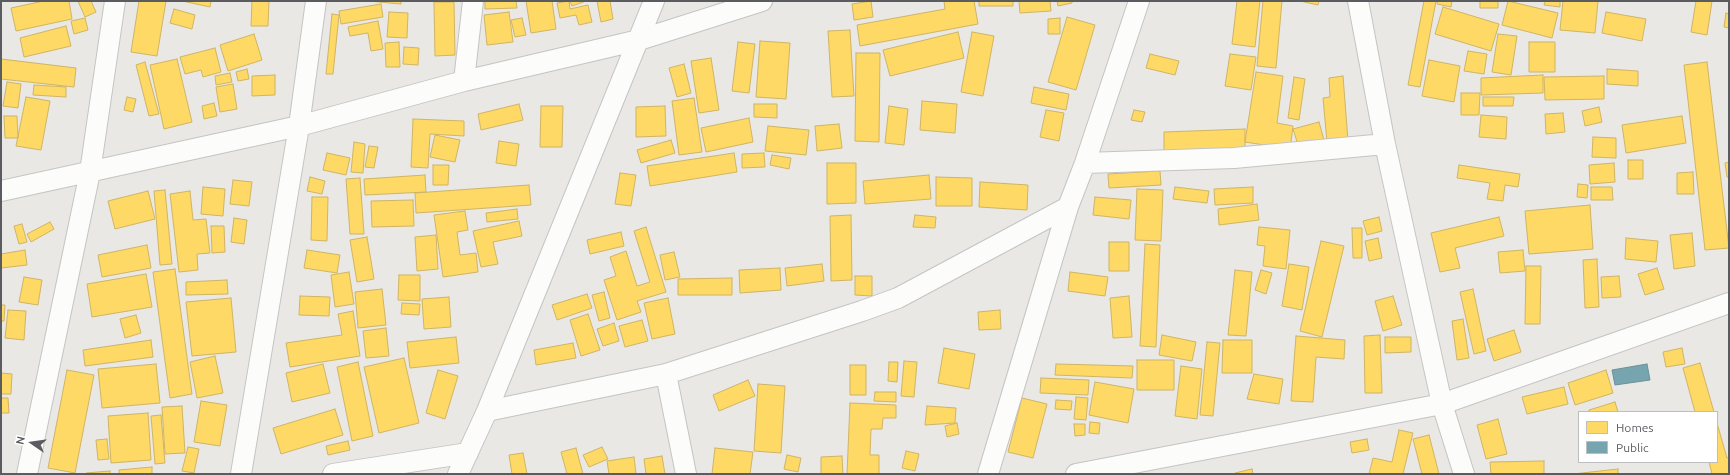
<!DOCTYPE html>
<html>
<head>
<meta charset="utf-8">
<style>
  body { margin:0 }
  #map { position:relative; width:1730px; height:475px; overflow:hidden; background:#e9e8e4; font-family:Ubuntu,sans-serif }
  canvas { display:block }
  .frame { position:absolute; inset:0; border:2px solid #5a5c60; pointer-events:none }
  .legend { position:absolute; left:1578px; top:411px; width:140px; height:52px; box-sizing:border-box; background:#fff; border:1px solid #bdbebf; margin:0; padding:5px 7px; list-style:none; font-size:12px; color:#5a5c60 }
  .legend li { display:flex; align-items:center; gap:8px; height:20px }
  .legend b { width:20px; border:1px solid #bdbebf }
  .north { position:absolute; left:12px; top:423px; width:40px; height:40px; -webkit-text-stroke:3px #fff; paint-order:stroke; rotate:283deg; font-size:11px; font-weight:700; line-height:16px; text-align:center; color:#5a5c60 }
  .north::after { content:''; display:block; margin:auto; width:14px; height:18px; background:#5a5c60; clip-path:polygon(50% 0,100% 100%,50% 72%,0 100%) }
</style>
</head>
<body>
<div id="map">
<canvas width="1730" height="475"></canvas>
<div class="frame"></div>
<ul class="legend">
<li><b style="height:11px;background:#ffd966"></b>Homes</li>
<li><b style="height:11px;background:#76a5af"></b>Public</li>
</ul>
<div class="north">N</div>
</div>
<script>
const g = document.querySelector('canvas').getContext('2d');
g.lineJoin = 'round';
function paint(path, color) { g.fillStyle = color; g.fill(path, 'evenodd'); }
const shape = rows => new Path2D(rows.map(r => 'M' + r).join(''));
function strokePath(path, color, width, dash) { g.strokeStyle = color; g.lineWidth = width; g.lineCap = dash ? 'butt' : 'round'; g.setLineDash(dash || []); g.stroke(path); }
const homes = shape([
  [44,1,69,1,72,19,16,31,11,8,44,1],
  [78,1,91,1,96,12,85,17,78,1],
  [139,1,166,1,157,56,131,52,139,1],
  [182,1,211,1,210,7,182,1],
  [252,1,269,1,268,26,251,26,252,1],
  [368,1,401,1,401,4,368,1],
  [485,1,516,1,517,8,485,9,485,1],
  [526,1,552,1,556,29,531,33,526,1],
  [569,1,570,9,588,5,592,22,579,25,576,15,560,18,557,3,569,1],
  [570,1,586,1,572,6,570,1],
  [597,1,610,1,613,19,601,22,597,1],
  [871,1,873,17,854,20,852,4,871,1],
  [944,1,974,1,978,24,860,46,857,25,945,9,944,1],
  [979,1,1013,1,1013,6,979,6,979,1],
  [1019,1,1050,1,1051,11,1020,13,1019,1],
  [1057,1,1072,1,1072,3,1058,6,1057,1],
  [1237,1,1260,1,1255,47,1232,44,1237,1],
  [1263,1,1282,1,1276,68,1257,66,1263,1],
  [1300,1,1319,1,1318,5,1300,1],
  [1424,1,1436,1,1420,87,1408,85,1424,1],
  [1437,1,1452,1,1451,7,1437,4,1437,1],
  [1480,1,1498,1,1498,8,1480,8,1480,1],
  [1508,1,1558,13,1552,38,1502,25,1508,1],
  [1545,1,1560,1,1560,7,1544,5,1545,1],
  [1563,1,1598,1,1595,33,1560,30,1563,1],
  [1696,1,1712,1,1707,35,1691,32,1696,1],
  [434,2,454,2,455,55,435,56,434,2],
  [381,4,383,17,341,24,339,11,381,4],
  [1443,7,1499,24,1491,51,1435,34,1443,7],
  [174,9,195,15,192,29,170,23,174,9],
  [389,12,408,13,407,38,387,37,389,12],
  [509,12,513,42,487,45,484,15,509,12],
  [1606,12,1646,19,1642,41,1602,33,1606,12],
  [1726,13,1729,14,1729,28,1724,27,1726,13],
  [332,14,339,15,333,74,326,74,332,14],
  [1067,17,1095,25,1076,90,1048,82,1067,17],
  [85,18,88,30,74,34,71,21,85,18],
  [522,18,526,35,515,37,511,20,522,18],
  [1060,18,1060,34,1048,34,1048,19,1060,18],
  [378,21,383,49,371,51,368,33,350,36,348,27,378,21],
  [66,26,71,46,24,57,20,38,66,26],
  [850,30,854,96,832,97,828,31,850,30],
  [958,32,964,58,890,76,883,50,958,32],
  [972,32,994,36,983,96,961,92,972,32],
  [254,34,262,60,228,71,220,45,254,34],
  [1498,34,1517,36,1511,75,1492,72,1498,34],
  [760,41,790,43,786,99,756,97,760,41],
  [399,42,400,67,386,67,385,43,399,42],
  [738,42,755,44,749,93,732,91,738,42],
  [1529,42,1555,42,1555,72,1529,72,1529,42],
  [404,47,419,48,418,65,403,64,404,47],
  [215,48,221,72,203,77,201,70,185,74,180,57,215,48],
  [1468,51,1487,54,1484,74,1464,71,1468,51],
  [856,53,880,53,879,142,855,141,856,53],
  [1150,54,1179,61,1175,75,1146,68,1150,54],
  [1230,54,1256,57,1251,90,1225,86,1230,54],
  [711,58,719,110,699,113,691,61,711,58],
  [1,59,76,68,74,87,1,79,1,59],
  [177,59,192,122,164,129,150,65,177,59],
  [1429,60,1460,66,1454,102,1422,96,1429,60],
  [145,62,159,114,149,116,136,65,145,62],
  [1707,62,1729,248,1705,250,1684,65,1707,62],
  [684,64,691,93,677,97,669,68,684,64],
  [247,69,249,79,238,81,236,72,247,69],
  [1607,69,1638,71,1638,86,1607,84,1607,69],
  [1256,72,1283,76,1277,123,1293,126,1290,149,1245,142,1256,72],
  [230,73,232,82,216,85,215,76,230,73],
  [275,75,275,95,252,96,252,76,275,75],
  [1543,75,1543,93,1481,95,1481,78,1543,75],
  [1343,76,1348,141,1327,142,1323,98,1330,97,1329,78,1343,76],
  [1604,76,1604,99,1545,100,1544,77,1604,76],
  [1294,77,1305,79,1299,120,1288,118,1294,77],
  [7,82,21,84,18,108,3,106,7,82],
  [233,84,237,109,220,112,216,87,233,84],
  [34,85,66,87,66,97,33,95,34,85],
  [1034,87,1069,94,1066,110,1031,103,1034,87],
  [1461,93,1480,93,1479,115,1461,115,1461,93],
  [26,97,50,101,41,150,16,146,26,97],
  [127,97,136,99,133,112,124,110,127,97],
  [1483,97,1514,97,1513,106,1483,106,1483,97],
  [694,98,702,152,679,155,672,101,694,98],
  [922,101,957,104,955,133,920,130,922,101],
  [214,103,217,116,204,119,202,106,214,103],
  [519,104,523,120,481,130,478,114,519,104],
  [754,104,777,104,777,118,754,117,754,104],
  [541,106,563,106,562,147,540,147,541,106],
  [665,106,666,136,636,137,636,107,665,106],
  [889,106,908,109,904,145,885,143,889,106],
  [1599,107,1602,122,1585,126,1582,111,1599,107],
  [1046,110,1064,113,1059,141,1040,137,1046,110],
  [1134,110,1145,112,1142,122,1131,120,1134,110],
  [1563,113,1565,132,1546,134,1545,114,1563,113],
  [1481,115,1507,117,1506,139,1479,137,1481,115],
  [4,116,17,116,18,138,5,138,4,116],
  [1682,116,1686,143,1626,153,1622,125,1682,116],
  [749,118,753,142,706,152,701,128,749,118],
  [413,119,464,121,464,136,430,134,428,168,411,167,413,119],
  [1319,122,1324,140,1299,148,1293,129,1319,122],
  [839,124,842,148,817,151,815,126,839,124],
  [768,126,809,130,806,155,765,151,768,126],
  [1245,129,1245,150,1164,152,1164,132,1245,129],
  [435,135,460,140,455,162,430,157,435,135],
  [1593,137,1616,138,1616,158,1592,157,1593,137],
  [671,140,675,153,641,163,637,150,671,140],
  [499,141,519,144,516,166,496,163,499,141],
  [354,142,365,144,363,173,351,172,354,142],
  [369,146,378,147,374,168,365,167,369,146],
  [327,153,350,158,346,175,323,170,327,153],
  [734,153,737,172,650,186,647,166,734,153],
  [764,153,765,167,742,168,742,154,764,153],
  [772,155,791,158,789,169,770,165,772,155],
  [1628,160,1643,160,1643,179,1628,179,1628,160],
  [1729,162,1729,177,1727,177,1725,163,1729,162],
  [827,163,856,163,856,203,827,204,827,163],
  [1614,163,1615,182,1590,184,1589,165,1614,163],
  [433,165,449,165,448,185,433,185,433,165],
  [1459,165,1520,174,1518,187,1505,185,1503,201,1487,199,1490,183,1457,178,1459,165],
  [1160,171,1161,185,1109,188,1108,174,1160,171],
  [1693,172,1694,194,1677,194,1677,173,1693,172],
  [620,173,636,175,631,206,615,204,620,173],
  [425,175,426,192,365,195,364,179,425,175],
  [929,175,931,199,865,204,863,181,929,175],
  [310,177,325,181,322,194,307,191,310,177],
  [936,177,972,178,972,206,936,206,936,177],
  [360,178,364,234,350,234,346,179,360,178],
  [233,180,252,182,249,206,230,204,233,180],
  [980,182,1028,185,1027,210,979,207,980,182],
  [1578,184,1588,185,1587,198,1577,197,1578,184],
  [529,185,531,205,416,213,415,193,529,185],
  [203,187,225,189,223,216,201,214,203,187],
  [1175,187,1209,191,1207,203,1173,199,1175,187],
  [1253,187,1253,203,1215,205,1214,189,1253,187],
  [1591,187,1612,187,1613,200,1591,200,1591,187],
  [1137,189,1163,190,1161,241,1135,240,1137,189],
  [165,190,172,264,160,265,154,191,165,190],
  [148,191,155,219,115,229,108,201,148,191],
  [190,191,193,220,206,219,210,253,197,254,198,270,179,272,170,194,190,191],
  [312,197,328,197,327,241,311,240,312,197],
  [1095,197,1131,200,1129,219,1093,215,1095,197],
  [413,200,414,226,372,227,371,201,413,200],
  [1257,204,1259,220,1219,225,1218,209,1257,204],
  [1590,205,1593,249,1529,254,1525,211,1590,205],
  [517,209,518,219,487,222,486,213,517,209],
  [465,211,468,230,457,232,460,255,476,253,478,272,443,277,434,215,465,211],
  [851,215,852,280,831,281,830,216,851,215],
  [915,215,936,217,935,228,913,227,915,215],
  [1379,217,1382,231,1367,235,1363,221,1379,217],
  [1499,217,1504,236,1455,248,1460,268,1440,272,1431,233,1499,217],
  [234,218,247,220,244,244,231,242,234,218],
  [519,221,522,236,493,242,498,264,481,267,473,231,519,221],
  [50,222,54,229,31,242,27,234,50,222],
  [22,224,27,242,19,244,14,226,22,224],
  [211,226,224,226,225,252,212,253,211,226],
  [646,227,666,292,637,301,641,312,617,320,604,280,616,276,610,257,626,251,637,286,650,282,634,231,646,227],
  [1259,227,1290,230,1286,269,1263,266,1265,246,1257,245,1259,227],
  [1352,228,1362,228,1362,258,1353,258,1352,228],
  [621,232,624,246,590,254,587,240,621,232],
  [1692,233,1695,266,1674,269,1670,235,1692,233],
  [436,235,438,269,417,271,415,237,436,235],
  [367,237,374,279,357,282,350,240,367,237],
  [1378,238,1382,258,1369,261,1365,241,1378,238],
  [1626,238,1658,241,1656,262,1625,259,1626,238],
  [1321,241,1344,246,1322,337,1300,331,1321,241],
  [1109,242,1129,242,1129,271,1109,271,1109,242],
  [1145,244,1160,245,1156,347,1140,346,1145,244],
  [147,245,151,268,102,277,98,255,147,245],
  [25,250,27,265,1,268,1,254,25,250],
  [307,250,340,255,337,273,304,268,307,250],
  [1523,250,1525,271,1500,273,1498,252,1523,250],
  [674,252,680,277,665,280,660,255,674,252],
  [1597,259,1599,307,1585,308,1583,260,1597,259],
  [822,264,824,281,787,286,785,268,822,264],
  [1289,264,1309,267,1302,310,1282,306,1289,264],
  [1526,266,1541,266,1540,324,1525,324,1526,266],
  [780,268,781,290,740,293,739,270,780,268],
  [1657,268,1664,289,1645,295,1638,274,1657,268],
  [175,269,192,394,170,398,153,272,175,269],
  [1235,270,1252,272,1246,336,1228,335,1235,270],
  [1261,270,1272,273,1266,294,1255,290,1261,270],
  [349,272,354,304,335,307,331,275,349,272],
  [1070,272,1108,277,1105,296,1068,291,1070,272],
  [146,274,152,307,92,317,87,284,146,274],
  [399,275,420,275,420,301,398,300,399,275],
  [855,276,872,276,872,296,855,295,855,276],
  [1619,276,1621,297,1602,298,1601,277,1619,276],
  [24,277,42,280,38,305,19,302,24,277],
  [732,278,732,295,678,295,678,279,732,278],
  [227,280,228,294,186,295,186,282,227,280],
  [382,289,386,325,358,328,355,292,382,289],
  [1473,289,1486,351,1474,354,1460,292,1473,289],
  [604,292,610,318,599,321,592,295,604,292],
  [587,294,592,308,557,320,552,305,587,294],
  [300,296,330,297,329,316,299,315,300,296],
  [1129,296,1132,337,1113,338,1110,298,1129,296],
  [1393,296,1402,325,1383,331,1375,301,1393,296],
  [449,297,451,327,424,329,422,299,449,297],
  [231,298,236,352,192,356,186,302,231,298],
  [668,298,675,334,652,339,644,303,668,298],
  [402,303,420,304,419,315,401,314,402,303],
  [1,305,5,305,4,321,1,321,1,305],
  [8,310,26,311,24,340,5,338,8,310],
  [1000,310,1001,329,979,330,978,312,1000,310],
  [353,311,360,356,290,367,286,343,342,335,338,314,353,311],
  [588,314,600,350,581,356,570,320,588,314],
  [136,315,141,333,125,338,120,319,136,315],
  [1463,319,1469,358,1457,360,1452,321,1463,319],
  [642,320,648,341,625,347,619,326,642,320],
  [614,323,619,341,603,346,597,329,614,323],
  [386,328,389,356,366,358,363,331,386,328],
  [1514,330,1521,352,1494,361,1487,339,1514,330],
  [1162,335,1196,342,1192,361,1159,355,1162,335],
  [1380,335,1382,393,1365,393,1364,336,1380,335],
  [1296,336,1345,340,1344,359,1316,357,1313,402,1291,401,1296,336],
  [456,337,459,363,410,368,407,342,456,337],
  [1385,337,1411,337,1411,352,1385,353,1385,337],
  [151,340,153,357,85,366,83,350,151,340],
  [1223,340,1252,340,1252,373,1222,373,1223,340],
  [1207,342,1220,343,1213,416,1200,415,1207,342],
  [573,343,576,358,536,365,534,350,573,343],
  [944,348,975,354,969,389,938,383,944,348],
  [1682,348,1685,364,1666,367,1663,352,1682,348],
  [215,356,223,393,197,398,190,362,215,356],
  [404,358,419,423,379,433,364,367,404,358],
  [1137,360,1174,360,1174,390,1137,390,1137,360],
  [904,361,917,362,914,397,901,396,904,361],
  [358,362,373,436,352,441,337,367,358,362],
  [889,362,898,362,897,382,888,381,889,362],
  [1700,363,1714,412,1695,412,1683,368,1700,363],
  [156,364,160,403,102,408,98,369,156,364],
  [323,364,330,393,292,402,286,373,323,364],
  [1056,364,1133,366,1132,378,1055,375,1056,364],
  [850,365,866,365,866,395,850,395,850,365],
  [1181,366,1202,369,1197,419,1175,416,1181,366],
  [67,370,94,375,75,473,48,468,67,370],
  [438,370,458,376,445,419,426,413,438,370],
  [1606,370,1613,393,1575,405,1568,383,1606,370],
  [1,373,12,374,11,394,1,394,1,373],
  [1254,374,1283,379,1279,404,1247,399,1254,374],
  [1041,378,1089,380,1088,395,1040,393,1041,378],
  [748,380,755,396,719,411,713,395,748,380],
  [1095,382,1134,389,1128,423,1089,415,1095,382],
  [758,384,785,386,781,453,754,451,758,384],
  [1564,387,1568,404,1527,414,1522,397,1564,387],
  [875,392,896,392,896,402,874,401,875,392],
  [1076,397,1088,398,1086,420,1074,419,1076,397],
  [1,398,8,398,9,413,1,413,1,398],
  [1022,398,1047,404,1033,458,1008,452,1022,398],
  [1056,400,1072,401,1071,410,1055,409,1056,400],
  [201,401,227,405,220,446,194,442,201,401],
  [1615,402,1618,412,1589,412,1589,410,1615,402],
  [850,403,896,405,896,418,883,418,882,429,871,429,870,455,879,455,879,474,847,474,850,403],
  [182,406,185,453,165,454,162,407,182,406],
  [927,406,956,408,955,423,925,425,927,406],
  [335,409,343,435,281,454,273,428,335,409],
  [148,413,151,460,111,463,108,416,148,413],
  [161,415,165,463,155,464,151,416,161,415],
  [1498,419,1507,454,1486,459,1477,425,1498,419],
  [1090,422,1100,423,1099,434,1089,433,1090,422],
  [957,423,959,434,947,437,945,426,957,423],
  [1717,423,1727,458,1729,457,1729,474,1712,474,1709,462,1717,462,1717,423],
  [1074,424,1085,424,1085,435,1075,436,1074,424],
  [1399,430,1413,433,1403,474,1369,474,1373,458,1392,462,1399,430],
  [1429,435,1439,474,1422,474,1413,439,1429,435],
  [107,439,109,459,98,460,96,440,107,439],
  [1367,439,1369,450,1352,453,1350,442,1367,439],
  [348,441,350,450,328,455,326,446,348,441],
  [188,447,199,449,194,473,182,471,188,447],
  [602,447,608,459,589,467,583,455,602,447],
  [576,448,583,474,567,474,561,452,576,448],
  [715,448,753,452,750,474,712,474,715,448],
  [906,451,919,454,915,471,902,468,906,451],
  [523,453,527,474,512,474,509,455,523,453],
  [787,455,801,458,798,472,784,469,787,455],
  [662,456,665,474,646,474,644,459,662,456],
  [842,456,843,474,821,474,821,457,842,456],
  [634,457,636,474,609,474,607,461,634,457],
  [1544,461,1544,474,1491,474,1490,462,1544,461],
  [152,467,152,474,119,474,119,470,152,467],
  [1252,469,1253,474,1235,474,1235,473,1252,469],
  [1618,469,1618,474,1573,474,1618,469],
  [110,471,110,474,86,474,86,473,110,471]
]);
paint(homes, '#ffd966');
strokePath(homes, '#ceb464', 1);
const public = shape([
  [1647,364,1650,380,1615,385,1612,370,1647,364]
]);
paint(public, '#76a5af');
strokePath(public, '#6e8f97', 1);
const street = shape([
  [1358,1,1385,144,1442,404,1464,474],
  [464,81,473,1],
  [1085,163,1234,158,1385,144],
  [1,191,299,126,464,81,639,40,762,1],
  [666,374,686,474],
  [487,411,666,374,862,311,898,298,1068,207],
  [27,474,90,172,115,1],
  [241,474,299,126,316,1],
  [333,474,468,453],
  [458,474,487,411,654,1],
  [988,474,1068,207,1085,163,1139,1],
  [1076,474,1442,404,1729,303]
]);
strokePath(street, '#c5c4c4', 22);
strokePath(street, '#fcfcfb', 20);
</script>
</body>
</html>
